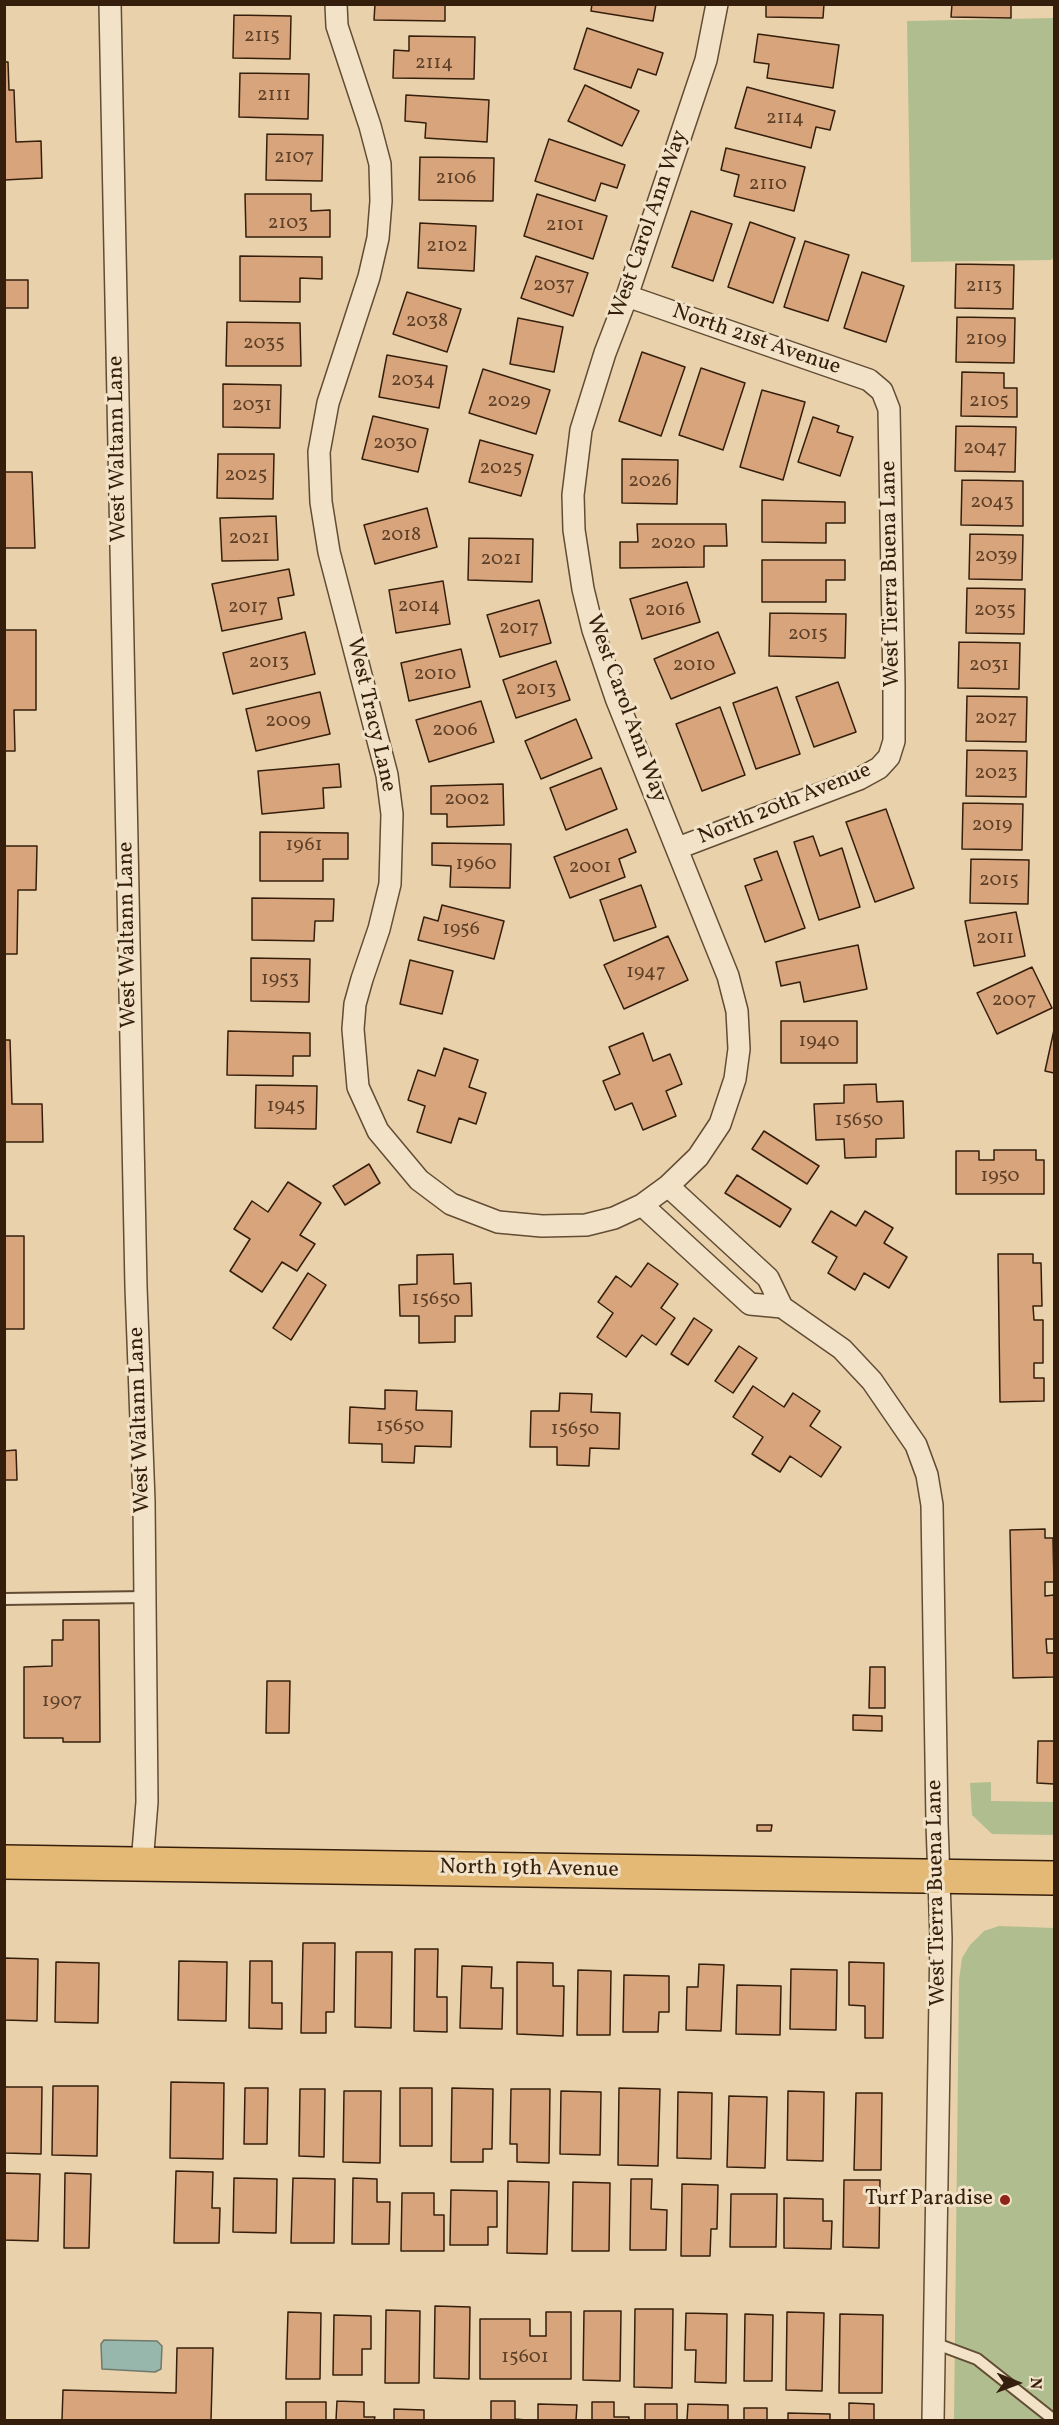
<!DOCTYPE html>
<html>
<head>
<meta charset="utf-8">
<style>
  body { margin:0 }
  #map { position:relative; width:1059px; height:2425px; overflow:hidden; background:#e9d2ab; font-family:Vollkorn,serif }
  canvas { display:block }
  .frame { position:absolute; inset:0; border:6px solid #351f0c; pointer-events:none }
  .north { position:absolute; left:987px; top:2353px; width:60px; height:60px; -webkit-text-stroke:4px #f1e2c8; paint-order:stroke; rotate:91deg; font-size:16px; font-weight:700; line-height:24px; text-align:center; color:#351f0c }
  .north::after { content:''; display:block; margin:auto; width:21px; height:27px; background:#351f0c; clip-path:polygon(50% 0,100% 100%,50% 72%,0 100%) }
</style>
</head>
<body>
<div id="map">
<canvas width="1059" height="2425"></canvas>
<div class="frame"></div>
<div class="north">N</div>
</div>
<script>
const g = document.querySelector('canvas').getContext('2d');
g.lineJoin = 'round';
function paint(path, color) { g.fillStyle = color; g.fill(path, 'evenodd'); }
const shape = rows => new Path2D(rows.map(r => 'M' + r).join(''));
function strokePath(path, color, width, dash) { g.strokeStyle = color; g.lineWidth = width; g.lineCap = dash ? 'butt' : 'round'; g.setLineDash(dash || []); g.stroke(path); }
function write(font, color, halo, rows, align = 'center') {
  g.font = font + ' Vollkorn,serif'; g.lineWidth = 6; g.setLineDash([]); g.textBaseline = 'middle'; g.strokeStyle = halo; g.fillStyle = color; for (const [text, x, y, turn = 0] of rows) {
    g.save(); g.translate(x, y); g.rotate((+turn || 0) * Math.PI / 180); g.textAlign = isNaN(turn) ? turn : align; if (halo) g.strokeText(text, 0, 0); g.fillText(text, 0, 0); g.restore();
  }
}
paint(shape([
  [1054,18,1054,257,1051,260,911,262,907,21],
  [991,1782,991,1801,1054,1802,1054,1835,992,1834,972,1815,970,1783],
  [999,1926,1054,1928,1054,2420,954,2420,959,1980,962,1958,970,1945,984,1931]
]), '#b0bd8e');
const water = shape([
  [104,2340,157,2341,162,2346,161,2369,155,2372,102,2369,101,2344,104,2340]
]);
paint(water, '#97b7ac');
strokePath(water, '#707a6c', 1.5);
const building = shape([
  [375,4,445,4,445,21,374,20,375,4],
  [592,4,656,4,653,21,591,11,592,4],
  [766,4,824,4,823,18,766,17,766,4],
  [952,4,1011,4,1011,18,951,17,952,4],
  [234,15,291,16,290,59,233,58,234,15],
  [587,28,663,53,656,75,638,69,631,88,574,69,587,28],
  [758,34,839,45,833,88,767,78,769,64,754,62,758,34],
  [409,36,475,37,474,79,393,78,394,50,409,51,409,36],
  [4,62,8,62,9,90,14,90,16,142,41,141,42,178,4,180,4,62],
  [240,73,309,74,308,119,239,117,240,73],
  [585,85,639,111,622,146,568,121,585,85],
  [747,87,835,111,830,130,816,127,811,148,735,128,747,87],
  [406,95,489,100,487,142,425,138,426,123,405,121,406,95],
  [267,134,323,135,322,181,266,180,267,134],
  [549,139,625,165,617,188,601,183,595,201,535,181,549,139],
  [726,148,805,167,794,211,734,196,739,175,721,170,726,148],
  [420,157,494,158,493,201,419,200,420,157],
  [245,194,311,194,311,211,330,210,330,237,246,237,245,194],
  [537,194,607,216,593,259,524,236,537,194],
  [691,211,732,224,713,281,672,267,691,211],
  [750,222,795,238,773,303,728,287,750,222],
  [420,223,476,226,474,271,418,268,420,223],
  [805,241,849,255,828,321,784,307,805,241],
  [240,256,322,257,322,279,300,278,300,302,240,301,240,256],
  [536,256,588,273,573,316,521,298,536,256],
  [956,264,1014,265,1013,309,955,308,956,264],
  [862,272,904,286,886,342,844,328,862,272],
  [4,280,28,280,28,308,4,308,4,280],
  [407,292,461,309,447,352,393,334,407,292],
  [957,317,1015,318,1014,363,956,362,957,317],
  [518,318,563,327,554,372,510,364,518,318],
  [227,322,300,323,301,366,226,366,227,322],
  [642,352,685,367,661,436,619,421,642,352],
  [387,355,447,366,439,408,379,397,387,355],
  [701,368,745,383,723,450,679,435,701,368],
  [483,369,550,390,536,434,469,413,483,369],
  [962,372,1004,373,1004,388,1017,388,1017,417,961,416,962,372],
  [223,384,281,385,280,428,223,427,223,384],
  [762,390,805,402,783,480,740,467,762,390],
  [373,416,428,429,418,472,362,459,373,416],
  [813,417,839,426,837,432,853,437,840,476,798,462,813,417],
  [956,426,1016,427,1015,472,955,471,956,426],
  [480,440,533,455,521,496,469,482,480,440],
  [218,454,274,454,273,499,217,498,218,454],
  [622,459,678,460,677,504,622,503,622,459],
  [4,472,32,472,35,548,4,548,4,472],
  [962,480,1023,481,1023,526,961,525,962,480],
  [762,500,845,502,845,523,826,523,826,543,762,542,762,500],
  [427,508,437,547,375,564,364,525,427,508],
  [276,516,278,560,222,561,220,518,276,516],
  [637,524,726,524,727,546,704,546,704,567,620,568,620,542,638,542,637,524],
  [970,534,1023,535,1022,580,969,579,970,534],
  [469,538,533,539,532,582,468,580,469,538],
  [762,560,845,560,845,580,826,580,826,602,762,602,762,560],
  [289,569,294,595,278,598,282,619,222,631,212,584,289,569],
  [443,581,450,624,396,633,389,590,443,581],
  [687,582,700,622,642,639,630,599,687,582],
  [967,588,1025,589,1024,634,966,633,967,588],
  [539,600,551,643,500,657,487,615,539,600],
  [770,613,846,614,845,658,769,656,770,613],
  [4,630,36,630,36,710,14,710,15,751,4,751,4,630],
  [305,632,315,674,233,694,223,653,305,632],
  [718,632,735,673,671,699,654,659,718,632],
  [959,642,1020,643,1019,689,958,688,959,642],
  [461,649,470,687,409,701,401,663,461,649],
  [556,661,570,700,516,718,503,680,556,661],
  [838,682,856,732,814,747,796,697,838,682],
  [777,687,800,754,756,769,733,703,777,687],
  [320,692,330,734,256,751,246,709,320,692],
  [967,696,1027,697,1026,742,966,741,967,696],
  [481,701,494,742,429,762,416,720,481,701],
  [720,707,745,775,702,791,676,724,720,707],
  [576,719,592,758,541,779,525,741,576,719],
  [967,750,1027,751,1026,797,966,796,967,750],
  [339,764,341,787,323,788,324,808,262,814,258,771,339,764],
  [601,768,617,809,566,830,550,788,601,768],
  [503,784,504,825,447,827,447,814,431,814,431,786,503,784],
  [963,803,1023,804,1022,850,962,849,963,803],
  [886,809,914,888,875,902,846,822,886,809],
  [627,829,636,852,619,859,625,877,570,898,554,857,627,829],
  [260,832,348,833,348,859,323,859,323,881,260,881,260,832],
  [813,836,820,856,842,848,860,907,819,920,794,842,813,836],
  [432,843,511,844,510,888,450,887,451,866,432,865,432,843],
  [4,846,37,846,36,890,18,890,17,954,4,954,4,846],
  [777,851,805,928,765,942,745,886,762,880,754,859,777,851],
  [971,859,1029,860,1028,904,970,903,971,859],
  [641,885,656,927,614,941,600,900,641,885],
  [252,898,334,899,333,921,315,921,314,941,252,940,252,898],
  [442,905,504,921,494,959,418,940,424,917,438,921,442,905],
  [1016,912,1025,956,974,966,965,921,1016,912],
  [668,936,688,980,624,1009,604,965,668,936],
  [858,945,867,989,804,1002,800,982,781,986,776,962,858,945],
  [251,958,310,959,309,1002,251,1001,251,958],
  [410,960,453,971,442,1014,400,1004,410,960],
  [1032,967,1052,1008,997,1034,977,993,1032,967],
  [781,1021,857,1021,857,1063,781,1063,781,1021],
  [1054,1030,1054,1073,1045,1071,1054,1030],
  [228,1031,310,1033,310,1056,293,1056,293,1076,227,1075,228,1031],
  [643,1033,653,1061,670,1054,682,1084,666,1091,676,1116,643,1130,632,1103,615,1110,603,1081,620,1074,609,1047,643,1033],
  [4,1040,10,1040,12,1104,42,1104,43,1142,4,1142,4,1040],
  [444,1048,478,1060,469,1087,486,1093,476,1124,459,1118,451,1143,417,1132,425,1106,408,1100,418,1070,435,1076,444,1048],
  [876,1084,877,1102,903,1101,904,1138,876,1139,876,1157,845,1158,844,1139,816,1140,814,1104,844,1103,844,1085,876,1084],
  [256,1085,317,1086,316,1129,255,1128,256,1085],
  [764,1131,819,1166,807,1184,752,1149,764,1131],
  [994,1150,1036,1150,1036,1160,1044,1160,1044,1194,956,1194,956,1151,979,1151,979,1160,994,1160,994,1150],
  [369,1164,380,1183,345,1205,333,1186,369,1164],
  [737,1175,791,1209,780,1227,725,1193,737,1175],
  [288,1182,321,1203,300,1235,315,1244,297,1271,282,1262,262,1292,230,1271,250,1239,234,1229,252,1201,268,1212,288,1182],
  [831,1211,856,1226,865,1211,893,1228,884,1243,907,1257,889,1288,864,1273,855,1290,828,1273,837,1257,812,1242,831,1211],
  [4,1236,24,1236,24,1329,4,1329,4,1236],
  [453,1254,454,1284,471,1283,472,1316,455,1316,455,1342,419,1343,419,1316,400,1316,399,1285,417,1284,417,1255,453,1254],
  [998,1254,1033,1254,1033,1263,1041,1263,1042,1306,1033,1306,1034,1320,1043,1320,1043,1363,1034,1363,1034,1378,1044,1378,1044,1401,1000,1402,998,1254],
  [648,1263,678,1284,661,1308,675,1318,656,1345,642,1335,626,1357,597,1337,613,1313,598,1302,616,1276,631,1287,648,1263],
  [308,1273,326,1285,291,1340,273,1328,308,1273],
  [694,1318,712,1330,688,1365,671,1354,694,1318],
  [739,1346,757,1358,733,1393,715,1381,739,1346],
  [753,1386,784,1407,793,1393,820,1411,810,1426,841,1447,821,1477,790,1456,780,1472,752,1454,763,1437,733,1417,753,1386],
  [385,1390,417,1391,416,1410,452,1411,451,1447,415,1446,414,1463,382,1462,382,1444,349,1443,350,1407,385,1409,385,1390],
  [560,1393,592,1394,591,1412,620,1413,619,1449,590,1448,589,1466,557,1465,557,1447,530,1447,531,1411,559,1411,560,1393],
  [16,1450,17,1480,4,1480,4,1451,16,1450],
  [1045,1529,1045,1538,1053,1538,1054,1582,1045,1582,1045,1596,1054,1595,1054,1639,1046,1639,1047,1653,1054,1653,1054,1677,1013,1678,1010,1530,1045,1529],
  [63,1620,99,1620,100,1742,63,1742,63,1738,24,1738,24,1667,52,1666,52,1640,63,1640,63,1620],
  [870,1667,885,1667,885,1708,869,1708,870,1667],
  [267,1681,290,1681,289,1733,266,1733,267,1681],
  [853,1715,882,1716,882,1731,853,1730,853,1715],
  [1038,1741,1054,1741,1054,1784,1037,1783,1038,1741],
  [757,1825,772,1825,771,1831,757,1831,757,1825],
  [303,1943,335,1943,334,2012,326,2012,326,2033,301,2033,303,1943],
  [415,1949,438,1949,437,1997,447,1997,447,2032,414,2031,415,1949],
  [356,1952,392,1952,391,2028,355,2027,356,1952],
  [4,1958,38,1959,37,2021,4,2020,4,1958],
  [179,1961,227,1962,226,2021,178,2020,179,1961],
  [250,1961,272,1961,272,2003,282,2003,282,2029,249,2028,250,1961],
  [56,1962,99,1963,98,2023,55,2022,56,1962],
  [517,1962,553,1963,553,1986,564,1986,563,2036,517,2034,517,1962],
  [849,1962,884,1963,883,2038,865,2038,865,2006,849,2005,849,1962],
  [699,1964,724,1965,721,2031,686,2030,687,1987,698,1987,699,1964],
  [462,1966,492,1967,491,1988,503,1988,502,2029,460,2028,462,1966],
  [791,1969,837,1970,836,2030,790,2029,791,1969],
  [578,1970,611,1971,610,2035,577,2035,578,1970],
  [624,1975,669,1976,669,2012,659,2012,658,2032,623,2032,624,1975],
  [737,1985,781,1986,780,2035,736,2034,737,1985],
  [171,2082,224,2083,223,2159,170,2158,171,2082],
  [53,2086,98,2086,97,2156,52,2155,53,2086],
  [4,2087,42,2087,41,2154,5,2153,4,2087],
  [245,2088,268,2088,267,2144,244,2144,245,2088],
  [400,2088,432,2088,432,2146,400,2146,400,2088],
  [452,2088,493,2089,492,2149,483,2149,483,2162,451,2162,452,2088],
  [619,2088,660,2089,658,2166,618,2165,619,2088],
  [300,2089,325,2089,324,2157,299,2156,300,2089],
  [511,2089,550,2089,549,2163,517,2162,517,2144,510,2144,511,2089],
  [344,2091,381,2091,380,2163,343,2162,344,2091],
  [561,2091,601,2092,600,2155,560,2154,561,2091],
  [788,2091,824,2092,823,2161,787,2160,788,2091],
  [678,2092,712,2093,711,2159,677,2158,678,2092],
  [856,2093,882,2093,881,2170,854,2170,856,2093],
  [729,2096,767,2097,765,2168,727,2167,729,2096],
  [176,2171,213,2172,212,2208,220,2208,219,2243,174,2243,176,2171],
  [4,2173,40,2174,38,2241,4,2240,4,2173],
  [65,2173,91,2174,89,2248,64,2248,65,2173],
  [234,2178,277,2179,276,2233,233,2232,234,2178],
  [293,2178,335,2179,334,2243,291,2243,293,2178],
  [353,2178,377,2179,377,2202,390,2202,389,2244,352,2244,353,2178],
  [631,2179,652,2179,651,2209,667,2210,666,2250,630,2250,631,2179],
  [844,2180,880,2180,879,2248,843,2247,844,2180],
  [508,2181,549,2182,547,2254,507,2253,508,2181],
  [573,2182,610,2183,609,2251,572,2251,573,2182],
  [682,2184,718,2185,717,2229,711,2229,710,2256,681,2256,682,2184],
  [451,2190,497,2191,497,2227,488,2227,488,2245,450,2245,451,2190],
  [402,2193,434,2193,434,2215,444,2215,444,2251,401,2251,402,2193],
  [731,2194,777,2194,776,2247,730,2247,731,2194],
  [784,2198,823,2199,823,2221,832,2221,831,2249,784,2248,784,2198],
  [435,2306,470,2307,469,2379,434,2378,435,2306],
  [635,2309,673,2309,672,2388,634,2387,635,2309],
  [386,2310,420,2311,419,2383,385,2383,386,2310],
  [584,2311,621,2311,620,2381,583,2380,584,2311],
  [288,2312,321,2313,320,2379,286,2379,288,2312],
  [546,2312,571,2312,571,2379,480,2379,480,2319,530,2319,530,2336,546,2336,546,2312],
  [787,2312,824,2313,822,2391,786,2390,787,2312],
  [686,2313,727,2314,726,2383,695,2382,696,2350,685,2350,686,2313],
  [745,2314,773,2315,772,2381,744,2381,745,2314],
  [840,2314,883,2315,882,2393,839,2393,840,2314],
  [334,2315,371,2316,371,2349,362,2349,362,2375,333,2375,334,2315],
  [177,2348,213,2348,211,2420,62,2420,63,2390,176,2393,177,2348],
  [337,2401,364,2402,364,2417,375,2417,374,2420,336,2420,337,2401],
  [491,2401,515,2401,515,2419,526,2420,491,2420,491,2401],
  [286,2402,326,2402,326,2420,286,2420,286,2402],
  [592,2402,614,2402,614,2417,629,2417,629,2420,592,2420,592,2402],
  [849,2403,874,2404,874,2420,849,2420,849,2403],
  [538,2404,577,2405,576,2420,538,2420,538,2404],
  [645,2404,677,2404,677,2420,645,2420,645,2404],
  [688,2404,728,2405,728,2420,687,2420,688,2404],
  [744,2408,767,2408,767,2420,744,2420,744,2408],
  [394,2409,424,2410,424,2420,394,2420,394,2409],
  [788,2413,830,2414,830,2420,788,2420,788,2413]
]);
paint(building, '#d7a47b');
strokePath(building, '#351f0c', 1.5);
const lane = shape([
  [4,1599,145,1597],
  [934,2343,977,2359,1054,2420]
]);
const street = shape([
  [110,4,136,1287,144,1501,147,1802,142,1864],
  [336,4,337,26,370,126,380,164,381,201,378,238,369,277,328,403,319,452,321,502,329,552,387,775,392,814,390,884,379,929,362,979,355,1004,353,1029,358,1087,378,1131,419,1180,451,1204,498,1222,542,1226,586,1225,614,1218,642,1205,668,1186,698,1157,720,1124,735,1079,739,1049,737,1011,728,976,616,698,593,630,583,589,574,530,573,495,581,430,605,353,627,296,706,60,717,4],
  [627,296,869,380,882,391,889,409,894,686,894,741,889,757,879,768,859,779,678,848],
  [668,1186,768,1278,782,1307,842,1349,872,1381,916,1445,927,1475,932,1505,937,1823,941,1938,933,2420],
  [642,1205,750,1304,782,1307]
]);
const primary = shape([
  [4,1862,1054,1878]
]);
strokePath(lane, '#624c34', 14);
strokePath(street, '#624c34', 24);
strokePath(primary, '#351f0c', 36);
strokePath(lane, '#f1e2c8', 10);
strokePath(street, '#f1e2c8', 21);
strokePath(primary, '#e4b976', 33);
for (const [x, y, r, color] of [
  [1005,2200,6,"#8f2418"]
]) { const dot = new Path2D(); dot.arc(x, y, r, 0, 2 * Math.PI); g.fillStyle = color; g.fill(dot); strokePath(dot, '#f1e2c8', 2); }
write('20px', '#5e4028', null, [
  ["2115",262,37],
  ["2114",434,64],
  ["2111",274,96],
  ["2114",785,119],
  ["2107",294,158],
  ["2106",456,179],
  ["2110",768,185],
  ["2103",288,224],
  ["2101",565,226],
  ["2102",447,247],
  ["2037",554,286],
  ["2113",984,287],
  ["2038",427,322],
  ["2109",986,340],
  ["2035",264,344],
  ["2034",413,381],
  ["2029",509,402],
  ["2105",989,402],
  ["2031",252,406],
  ["2030",395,444],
  ["2047",985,449],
  ["2025",501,469],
  ["2025",246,476],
  ["2026",650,482],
  ["2043",992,503],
  ["2018",401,536],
  ["2021",249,539],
  ["2020",673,544],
  ["2039",996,557],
  ["2021",501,560],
  ["2014",419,607],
  ["2017",248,608],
  ["2016",665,611],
  ["2035",995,611],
  ["2017",519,629],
  ["2015",808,635],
  ["2013",269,663],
  ["2010",694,666],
  ["2031",989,666],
  ["2010",435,675],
  ["2013",536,690],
  ["2027",996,719],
  ["2009",288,722],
  ["2006",455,731],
  ["2023",996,774],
  ["2002",467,800],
  ["2019",992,826],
  ["1961",304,846],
  ["1960",476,865],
  ["2001",590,868],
  ["2015",999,881],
  ["1956",461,930],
  ["2011",995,939],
  ["1947",646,973],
  ["1953",280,980],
  ["2007",1014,1001],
  ["1940",819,1042],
  ["1945",286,1107],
  ["15650",859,1121],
  ["1950",1000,1177],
  ["15650",436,1300],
  ["15650",400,1427],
  ["15650",575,1430],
  ["1907",62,1702],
  ["15601",525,2358]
]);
write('22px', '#351f0c', '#f1e2c8', [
  ["West Carol Ann Way",650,225,-71],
  ["North 21st Avenue",756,341,19],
  ["West Waltann Lane",119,449,-91],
  ["West Tierra Buena Lane",892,574,-91],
  ["West Carol Ann Way",625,709,70],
  ["West Tracy Lane",370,715,77],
  ["North 20th Avenue",785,805,-22],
  ["West Waltann Lane",129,935,-91],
  ["West Waltann Lane",141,1420,-92],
  ["North 19th Avenue",529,1870,1],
  ["West Tierra Buena Lane",938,1893,-91]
]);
write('22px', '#351f0c', '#f1e2c8', [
  ["Turf Paradise",993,2200]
], 'right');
</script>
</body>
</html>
